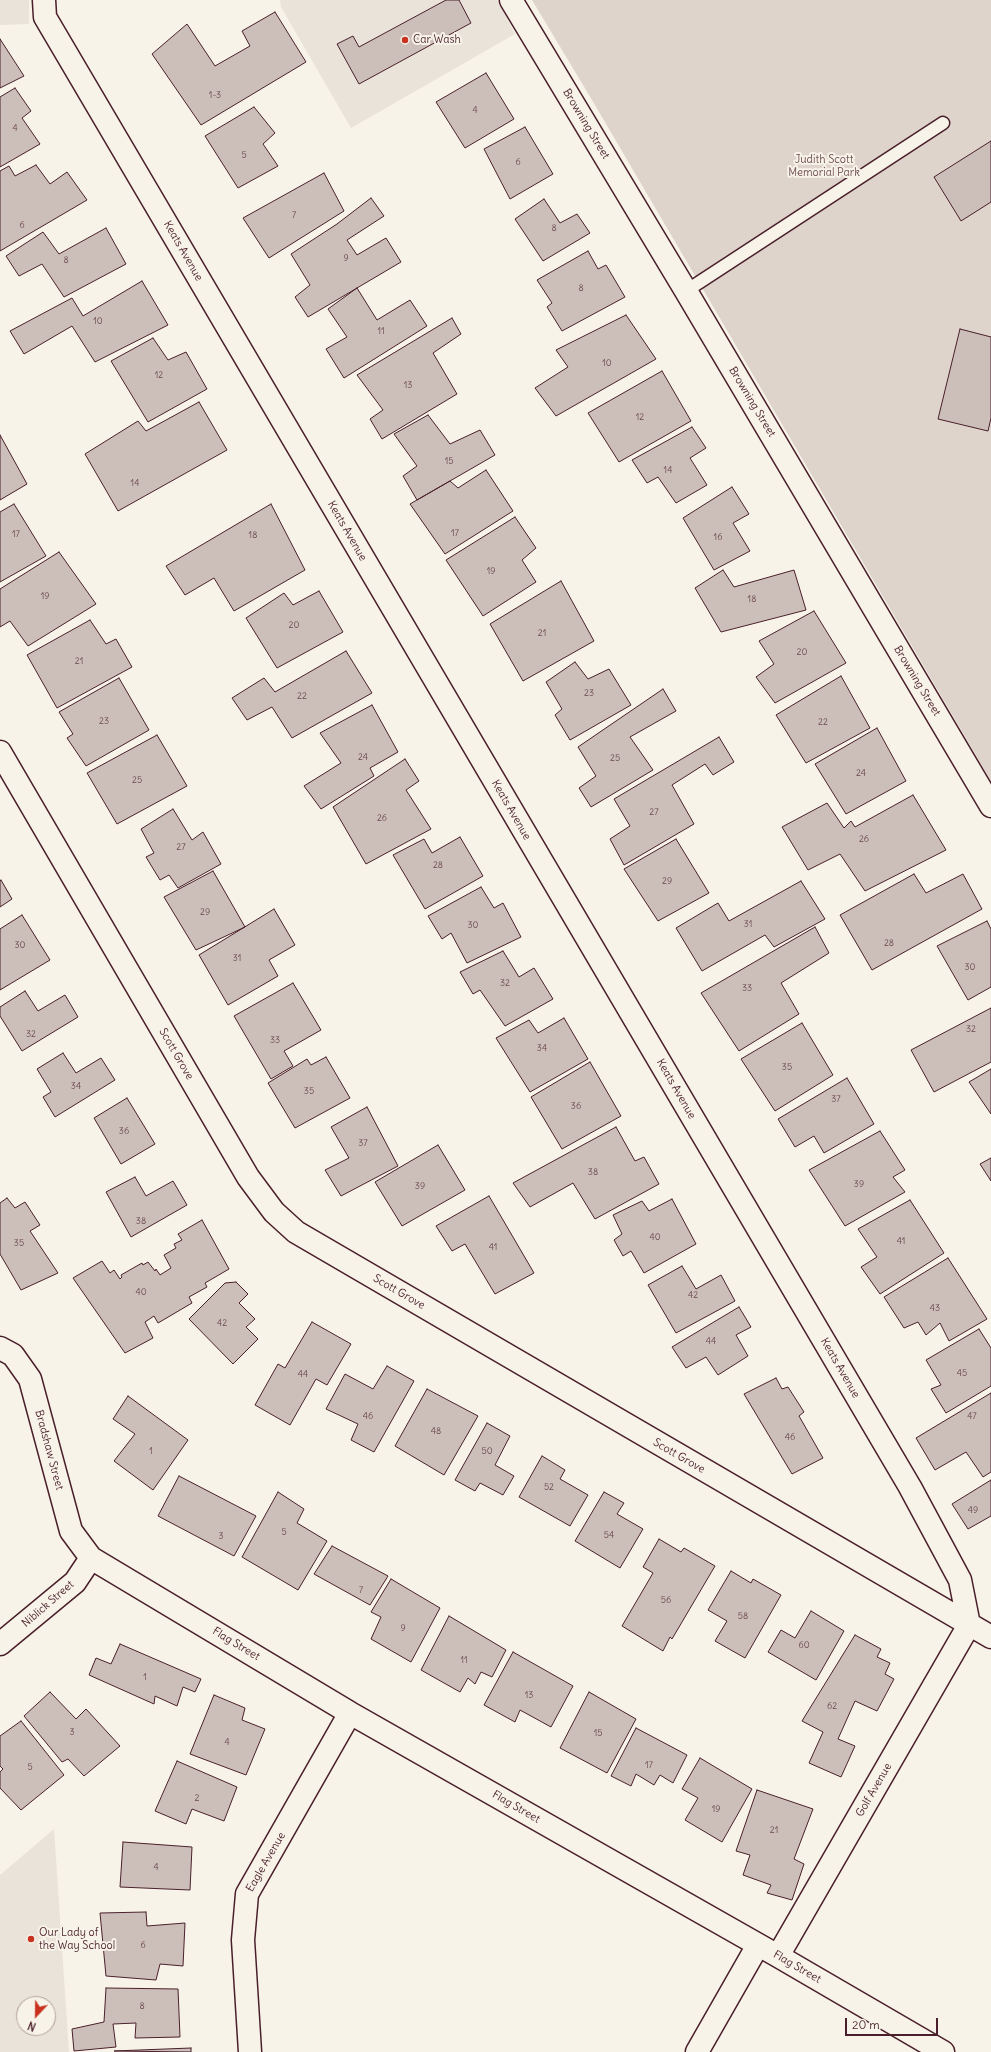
<!DOCTYPE html>
<html>
<head>
<meta charset="utf-8">
<style>
  body { margin:0 }
  #map { position:relative; width:991px; height:2052px; overflow:hidden; background:#f7f3e8; font-family:Delius,sans-serif }
  canvas { display:block }
  .north { position:absolute; left:16px; top:1996px; width:40px; height:40px; box-sizing:border-box; background:#f7f3e8; border:1px solid #b29e9c; border-radius:50%; rotate:202deg; font-size:11px; font-weight:700; line-height:16px; text-align:center; color:#4a1f2b }
  .north::after { content:''; display:block; margin:auto; width:14px; height:18px; background:#c8321e; clip-path:polygon(50% 0,100% 100%,50% 72%,0 100%) }
  .scale { position:absolute; left:845px; top:2018px; width:93px; height:18px; box-sizing:border-box; border:2px solid #4a1f2b; border-top:0; padding-left:5px; font-size:12px; line-height:14px; white-space:nowrap; color:#4a1f2b; -webkit-text-stroke:3px #f7f3e8; paint-order:stroke }
</style>
</head>
<body>
<div id="map">
<canvas width="991" height="2052"></canvas>
<div class="north">N</div>
<div class="scale">20 m</div>
</div>
<script>
const g = document.querySelector('canvas').getContext('2d');
g.lineJoin = 'round';
function paint(path, color) { g.fillStyle = color; g.fill(path, 'evenodd'); }
const shape = rows => new Path2D(rows.map(r => 'M' + r).join(''));
function strokePath(path, color, width, dash) { g.strokeStyle = color; g.lineWidth = width; g.lineCap = dash ? 'butt' : 'round'; g.setLineDash(dash || []); g.stroke(path); }
function write(font, color, halo, rows, align = 'center') {
  g.font = font + ' Delius,sans-serif'; g.lineWidth = 4; g.setLineDash([]); g.textBaseline = 'middle'; g.strokeStyle = halo; g.fillStyle = color; for (const [text, x, y, turn = 0] of rows) {
    g.save(); g.translate(x, y); g.rotate((+turn || 0) * Math.PI / 180); g.textAlign = isNaN(turn) ? turn : align; if (halo) g.strokeText(text, 0, 0); g.fillText(text, 0, 0); g.restore();
  }
}
paint(shape([
  [0,0,29,0,29,24,0,25],
  [280,0,497,0,515,34,351,128,281,7],
  [54,1829,69,2052,0,2052,0,1875],
  [24,2004,48,2004,48,2028,24,2028]
]), '#eae3da');
paint(shape([
  [532,0,991,0,991,781,592,100]
]), '#ded4cc');
const building = shape([
  [446,0,459,0,471,23,359,84,337,44,353,36,359,47,446,0],
  [275,12,306,62,201,125,152,54,187,24,215,66,250,46,242,31,275,12],
  [0,39,24,76,0,88,0,39],
  [486,73,514,119,465,148,436,102,486,73],
  [15,88,31,111,22,118,40,144,0,167,0,97,15,88],
  [254,107,275,133,263,144,278,166,238,188,205,136,254,107],
  [525,127,553,174,510,199,484,149,525,127],
  [991,141,991,202,961,221,934,177,991,141],
  [36,165,50,184,67,172,87,200,0,251,0,171,9,166,15,176,36,165],
  [324,173,344,211,269,258,243,218,324,173],
  [371,198,384,216,347,240,357,255,386,238,401,262,308,317,295,297,310,285,291,254,337,224,371,198],
  [544,199,560,223,577,214,590,233,543,261,515,219,544,199],
  [106,228,126,264,64,297,42,264,19,276,6,256,43,232,59,254,106,228],
  [588,251,598,269,606,265,625,297,562,331,547,307,552,303,537,280,588,251],
  [142,281,168,325,95,362,72,326,24,354,10,331,72,298,83,316,142,281],
  [357,288,377,320,410,300,427,326,344,378,326,349,347,337,328,309,357,288],
  [626,315,656,359,556,416,535,388,568,367,556,350,626,315],
  [452,318,461,334,433,353,457,394,382,439,370,419,383,410,357,375,452,318],
  [960,329,991,337,991,418,988,431,938,419,960,329],
  [153,338,168,360,186,352,207,389,148,422,111,361,153,338],
  [662,371,691,421,619,462,588,413,662,371],
  [199,402,227,450,118,511,85,454,138,421,146,431,199,402],
  [428,415,450,444,480,430,495,455,417,500,403,476,417,466,394,434,428,415],
  [692,427,706,448,690,458,707,485,676,503,658,477,647,483,632,460,692,427],
  [0,435,27,484,0,500,0,435],
  [486,470,513,511,445,554,410,504,450,481,458,488,486,470],
  [732,487,749,514,733,523,750,551,714,570,683,518,732,487],
  [14,504,46,556,0,582,0,512,14,504],
  [271,504,305,570,234,611,214,578,185,595,166,566,271,504],
  [515,517,536,548,522,560,536,582,483,616,446,560,515,517],
  [59,552,96,604,28,646,10,621,0,627,0,589,59,552],
  [723,570,734,587,794,570,806,610,721,632,695,588,723,570],
  [561,581,594,641,523,681,490,624,561,581],
  [319,591,343,632,277,668,246,618,284,593,293,605,319,591],
  [814,611,846,663,775,703,756,677,774,664,759,641,814,611],
  [90,620,106,644,116,639,132,667,57,708,27,655,90,620],
  [346,651,372,693,292,738,272,707,247,720,232,698,264,678,275,692,346,651],
  [575,662,588,679,609,669,631,705,570,740,555,715,562,709,546,682,575,662],
  [841,676,870,728,806,763,776,715,841,676],
  [119,678,149,730,86,766,67,738,73,734,59,712,119,678],
  [663,689,676,711,630,737,653,770,591,807,579,788,596,776,578,747,663,689],
  [372,705,398,752,370,768,374,776,321,809,304,786,341,763,320,733,372,705],
  [877,728,906,781,846,814,815,764,877,728],
  [157,735,187,786,117,824,87,773,157,735],
  [719,737,734,762,713,775,705,764,672,785,694,824,624,865,610,839,630,826,614,799,719,737],
  [405,759,419,781,406,790,431,829,366,864,333,807,405,759],
  [913,795,946,850,865,891,840,854,808,870,782,827,827,803,844,828,851,821,855,827,913,795],
  [173,809,192,840,203,832,221,864,178,888,169,875,160,880,146,857,154,853,141,829,173,809],
  [460,837,483,876,425,909,393,855,424,839,432,853,460,837],
  [676,839,709,893,658,921,624,869,676,839],
  [213,871,245,927,196,950,164,897,213,871],
  [914,874,926,893,963,874,982,909,872,970,840,915,914,874],
  [1,880,12,899,0,907,0,881,1,880],
  [801,881,825,919,774,947,765,935,702,971,676,928,718,903,729,921,801,881],
  [481,887,494,908,503,903,521,937,467,963,451,933,442,939,428,916,481,887],
  [274,909,295,945,269,960,278,976,228,1005,199,955,274,909],
  [22,915,50,960,0,990,0,929,22,915],
  [987,921,991,929,991,987,968,1000,937,946,987,921],
  [815,927,829,953,781,983,799,1014,739,1051,701,993,815,927],
  [503,951,519,977,534,968,553,999,505,1026,480,990,473,994,460,972,503,951],
  [293,983,321,1030,284,1051,293,1066,271,1079,234,1016,293,983],
  [25,991,38,1011,65,995,78,1017,22,1051,0,1016,0,1007,25,991],
  [991,1008,991,1062,934,1092,911,1050,991,1008],
  [564,1018,588,1059,530,1092,496,1038,529,1020,538,1033,564,1018],
  [802,1023,833,1075,775,1111,741,1059,802,1023],
  [63,1053,76,1073,101,1058,115,1080,55,1117,43,1097,51,1092,37,1069,63,1053],
  [326,1057,350,1098,295,1128,268,1083,307,1059,311,1065,326,1057],
  [590,1062,621,1116,562,1149,531,1097,590,1062],
  [991,1069,991,1114,969,1082,991,1069],
  [847,1078,874,1124,824,1153,814,1136,795,1147,778,1119,847,1078],
  [127,1098,155,1144,121,1164,94,1118,127,1098],
  [367,1107,398,1166,341,1196,325,1170,349,1158,331,1127,367,1107],
  [616,1127,635,1161,644,1157,659,1184,595,1219,573,1183,530,1207,513,1183,616,1127],
  [880,1131,905,1170,893,1177,905,1192,845,1226,809,1170,880,1131],
  [438,1145,465,1190,402,1226,375,1182,438,1145],
  [991,1158,991,1181,980,1164,991,1158],
  [135,1177,146,1196,173,1181,187,1205,131,1237,106,1192,135,1177],
  [489,1196,534,1273,495,1294,465,1244,452,1251,436,1226,489,1196],
  [7,1198,15,1208,25,1202,40,1225,30,1231,58,1273,21,1290,0,1254,0,1203,7,1198],
  [672,1199,696,1244,644,1273,631,1251,623,1256,614,1240,622,1234,613,1215,642,1201,649,1211,672,1199],
  [910,1200,944,1253,880,1294,861,1267,877,1257,858,1229,910,1200],
  [202,1220,229,1269,205,1283,207,1287,189,1297,192,1303,158,1323,154,1316,145,1322,153,1338,125,1353,73,1278,102,1261,110,1273,114,1270,120,1279,122,1277,121,1275,142,1263,143,1265,148,1262,155,1271,156,1269,160,1275,171,1268,164,1255,176,1248,174,1244,182,1240,178,1234,202,1220],
  [948,1258,987,1319,949,1341,940,1323,926,1335,918,1322,904,1328,884,1297,948,1258],
  [682,1266,696,1289,721,1275,735,1301,676,1333,648,1285,682,1266],
  [236,1282,248,1294,239,1303,255,1319,246,1327,258,1339,233,1364,189,1319,225,1283,236,1282],
  [739,1307,751,1327,736,1335,748,1356,718,1375,706,1357,686,1368,672,1347,739,1307],
  [312,1322,351,1344,327,1385,316,1379,290,1425,255,1405,278,1364,285,1368,312,1322],
  [979,1329,991,1348,991,1386,946,1413,931,1389,941,1385,926,1360,979,1329],
  [387,1366,414,1381,374,1452,351,1440,358,1424,326,1409,345,1374,373,1389,387,1366],
  [776,1378,782,1389,788,1387,804,1412,799,1416,823,1458,792,1474,744,1394,776,1378],
  [427,1389,478,1416,444,1475,395,1446,427,1389],
  [991,1393,991,1472,983,1477,966,1452,935,1470,916,1438,991,1393],
  [128,1396,188,1440,153,1490,114,1461,135,1434,113,1419,128,1396],
  [487,1423,510,1436,495,1465,514,1476,503,1495,480,1483,475,1491,455,1480,487,1423],
  [542,1456,565,1470,560,1479,588,1495,570,1526,519,1497,542,1456],
  [179,1476,256,1516,234,1556,158,1516,179,1476],
  [991,1480,991,1516,968,1529,952,1504,991,1480],
  [278,1492,304,1509,297,1523,327,1541,298,1590,242,1557,278,1492],
  [604,1492,624,1503,617,1514,643,1529,620,1568,575,1541,604,1492],
  [659,1539,681,1552,684,1548,715,1566,672,1639,670,1637,663,1651,622,1626,653,1573,643,1567,659,1539],
  [332,1546,388,1576,370,1605,314,1574,332,1546],
  [731,1571,751,1583,753,1579,781,1595,745,1658,715,1641,727,1621,708,1610,731,1571],
  [391,1579,440,1608,411,1662,371,1639,381,1617,371,1612,391,1579],
  [811,1611,844,1631,816,1680,768,1652,781,1630,795,1638,811,1611],
  [449,1616,506,1650,492,1677,481,1672,475,1684,468,1678,460,1692,421,1670,449,1616],
  [855,1635,881,1649,877,1657,890,1663,885,1674,894,1679,877,1711,855,1701,838,1739,855,1746,841,1777,809,1763,823,1732,802,1721,855,1635],
  [120,1644,201,1679,195,1692,183,1687,177,1706,155,1696,154,1704,89,1675,96,1658,111,1664,120,1644],
  [513,1652,573,1686,551,1727,520,1710,515,1722,484,1705,513,1652],
  [50,1692,76,1719,86,1709,120,1746,84,1776,68,1759,62,1762,24,1716,50,1692],
  [589,1692,636,1719,607,1773,560,1748,589,1692],
  [214,1695,245,1708,242,1720,265,1729,246,1775,190,1754,214,1695],
  [21,1721,64,1775,21,1810,0,1788,0,1772,3,1769,0,1766,0,1736,21,1721],
  [636,1728,687,1755,673,1783,660,1775,654,1785,636,1774,631,1786,611,1776,636,1728],
  [700,1758,752,1789,722,1842,685,1820,698,1798,682,1789,700,1758],
  [177,1761,237,1787,224,1821,192,1809,186,1824,155,1811,177,1761],
  [757,1790,813,1809,794,1859,804,1864,792,1900,767,1893,771,1885,743,1875,750,1855,736,1851,757,1790],
  [123,1842,192,1847,190,1890,120,1887,123,1842],
  [146,1912,147,1926,185,1923,183,1966,160,1964,156,1980,106,1976,100,1913,146,1912],
  [106,1988,178,1989,180,2037,135,2038,136,2023,113,2024,116,2047,74,2051,72,2029,104,2022,106,1988],
  [191,2048,191,2052,114,2051,191,2048]
]);
paint(building, '#ccbfb9');
strokePath(building, '#4a1f2b', 1);
const lane = shape([
  [686,291,943,123]
]);
const street = shape([
  [44,0,45,17,910,1487,960,1580,969,1625,778,1956],
  [511,0,686,291,991,806],
  [0,752,248,1177,274,1212,296,1232,991,1637],
  [0,1348,13,1355,30,1379,71,1531,91,1558,350,1713,778,1956,943,2052],
  [0,1644,75,1582,91,1558],
  [250,2052,243,1940,247,1894,350,1713],
  [697,2052,758,1945]
]);
strokePath(lane, '#4a1f2b', 15);
strokePath(street, '#4a1f2b', 25);
strokePath(lane, '#f7f3e8', 12);
strokePath(street, '#f7f3e8', 22);
for (const [x, y, r, color] of [
  [405,40,4,"#c8321e"],
  [31,1939,4,"#c8321e"]
]) { const dot = new Path2D(); dot.arc(x, y, r, 0, 2 * Math.PI); g.fillStyle = color; g.fill(dot); strokePath(dot, '#f7f3e8', 1.5); }
write('9px', '#6a474e', null, [
  ["1-3",215,95],
  ["4",475,110],
  ["4",15,128],
  ["5",244,155],
  ["6",518,162],
  ["7",294,215],
  ["6",22,225],
  ["8",554,228],
  ["9",346,258],
  ["8",66,260],
  ["8",581,288],
  ["10",98,321],
  ["11",381,331],
  ["10",607,363],
  ["12",159,375],
  ["13",408,385],
  ["12",640,417],
  ["15",449,461],
  ["14",668,470],
  ["14",135,483],
  ["17",455,533],
  ["17",16,534],
  ["18",253,535],
  ["16",718,537],
  ["19",491,571],
  ["19",45,596],
  ["18",752,599],
  ["20",294,625],
  ["21",542,633],
  ["20",802,652],
  ["21",79,661],
  ["23",589,693],
  ["22",302,696],
  ["23",104,721],
  ["22",823,722],
  ["24",363,757],
  ["25",615,758],
  ["24",861,773],
  ["25",137,780],
  ["27",654,812],
  ["26",382,818],
  ["26",864,839],
  ["27",181,847],
  ["28",438,865],
  ["29",667,881],
  ["29",205,912],
  ["31",748,924],
  ["30",473,925],
  ["28",889,943],
  ["30",20,945],
  ["31",237,958],
  ["30",970,967],
  ["32",505,983],
  ["33",747,988],
  ["32",971,1029],
  ["32",31,1034],
  ["33",275,1040],
  ["34",542,1048],
  ["35",787,1067],
  ["34",76,1086],
  ["35",309,1091],
  ["37",836,1099],
  ["36",576,1106],
  ["36",124,1131],
  ["37",363,1143],
  ["38",593,1172],
  ["39",859,1184],
  ["39",420,1186],
  ["38",141,1221],
  ["40",655,1237],
  ["41",901,1241],
  ["35",19,1243],
  ["41",493,1247],
  ["40",141,1292],
  ["42",693,1295],
  ["43",935,1308],
  ["42",222,1323],
  ["44",711,1341],
  ["45",962,1373],
  ["44",303,1374],
  ["46",368,1416],
  ["47",972,1416],
  ["48",436,1431],
  ["46",790,1437],
  ["1",151,1451],
  ["50",487,1451],
  ["52",549,1487],
  ["49",973,1510],
  ["5",284,1532],
  ["54",609,1535],
  ["3",221,1536],
  ["7",361,1590],
  ["56",666,1600],
  ["58",743,1616],
  ["9",403,1628],
  ["60",804,1645],
  ["11",464,1660],
  ["1",145,1677],
  ["13",529,1695],
  ["62",832,1706],
  ["3",72,1732],
  ["15",598,1733],
  ["4",227,1742],
  ["17",649,1765],
  ["5",30,1767],
  ["2",197,1798],
  ["19",716,1809],
  ["21",774,1830],
  ["4",156,1867],
  ["6",143,1945],
  ["8",142,2006]
]);
write('11px', '#4a1f2b', '#f7f3e8', [
  ["Car Wash",413,40],
  ["Our Lady of",39,1933],
  ["the Way School",39,1946]
], 'left');
write('11px', '#4a1f2b', '#f7f3e8', [
  ["Browning Street",586,124,59],
  ["Keats Avenue",183,251,60],
  ["Browning Street",752,402,59],
  ["Keats Avenue",347,531,60],
  ["Browning Street",917,681,59],
  ["Keats Avenue",511,810,60],
  ["Scott Grove",176,1054,60],
  ["Keats Avenue",676,1089,60],
  ["Scott Grove",399,1292,30],
  ["Keats Avenue",840,1368,60],
  ["Bradshaw Street",49,1450,75],
  ["Scott Grove",679,1456,30],
  ["Niblick Street",48,1604,-41],
  ["Flag Street",236,1644,31],
  ["Golf Avenue",874,1790,-60],
  ["Flag Street",516,1807,30],
  ["Eagle Avenue",266,1862,-60],
  ["Flag Street",797,1967,30]
]);
write('11px', '#6f4c53', '#f7f3e8', [
  ["Judith Scott",824,160],
  ["Memorial Park",824,173]
]);
</script>
</body>
</html>
